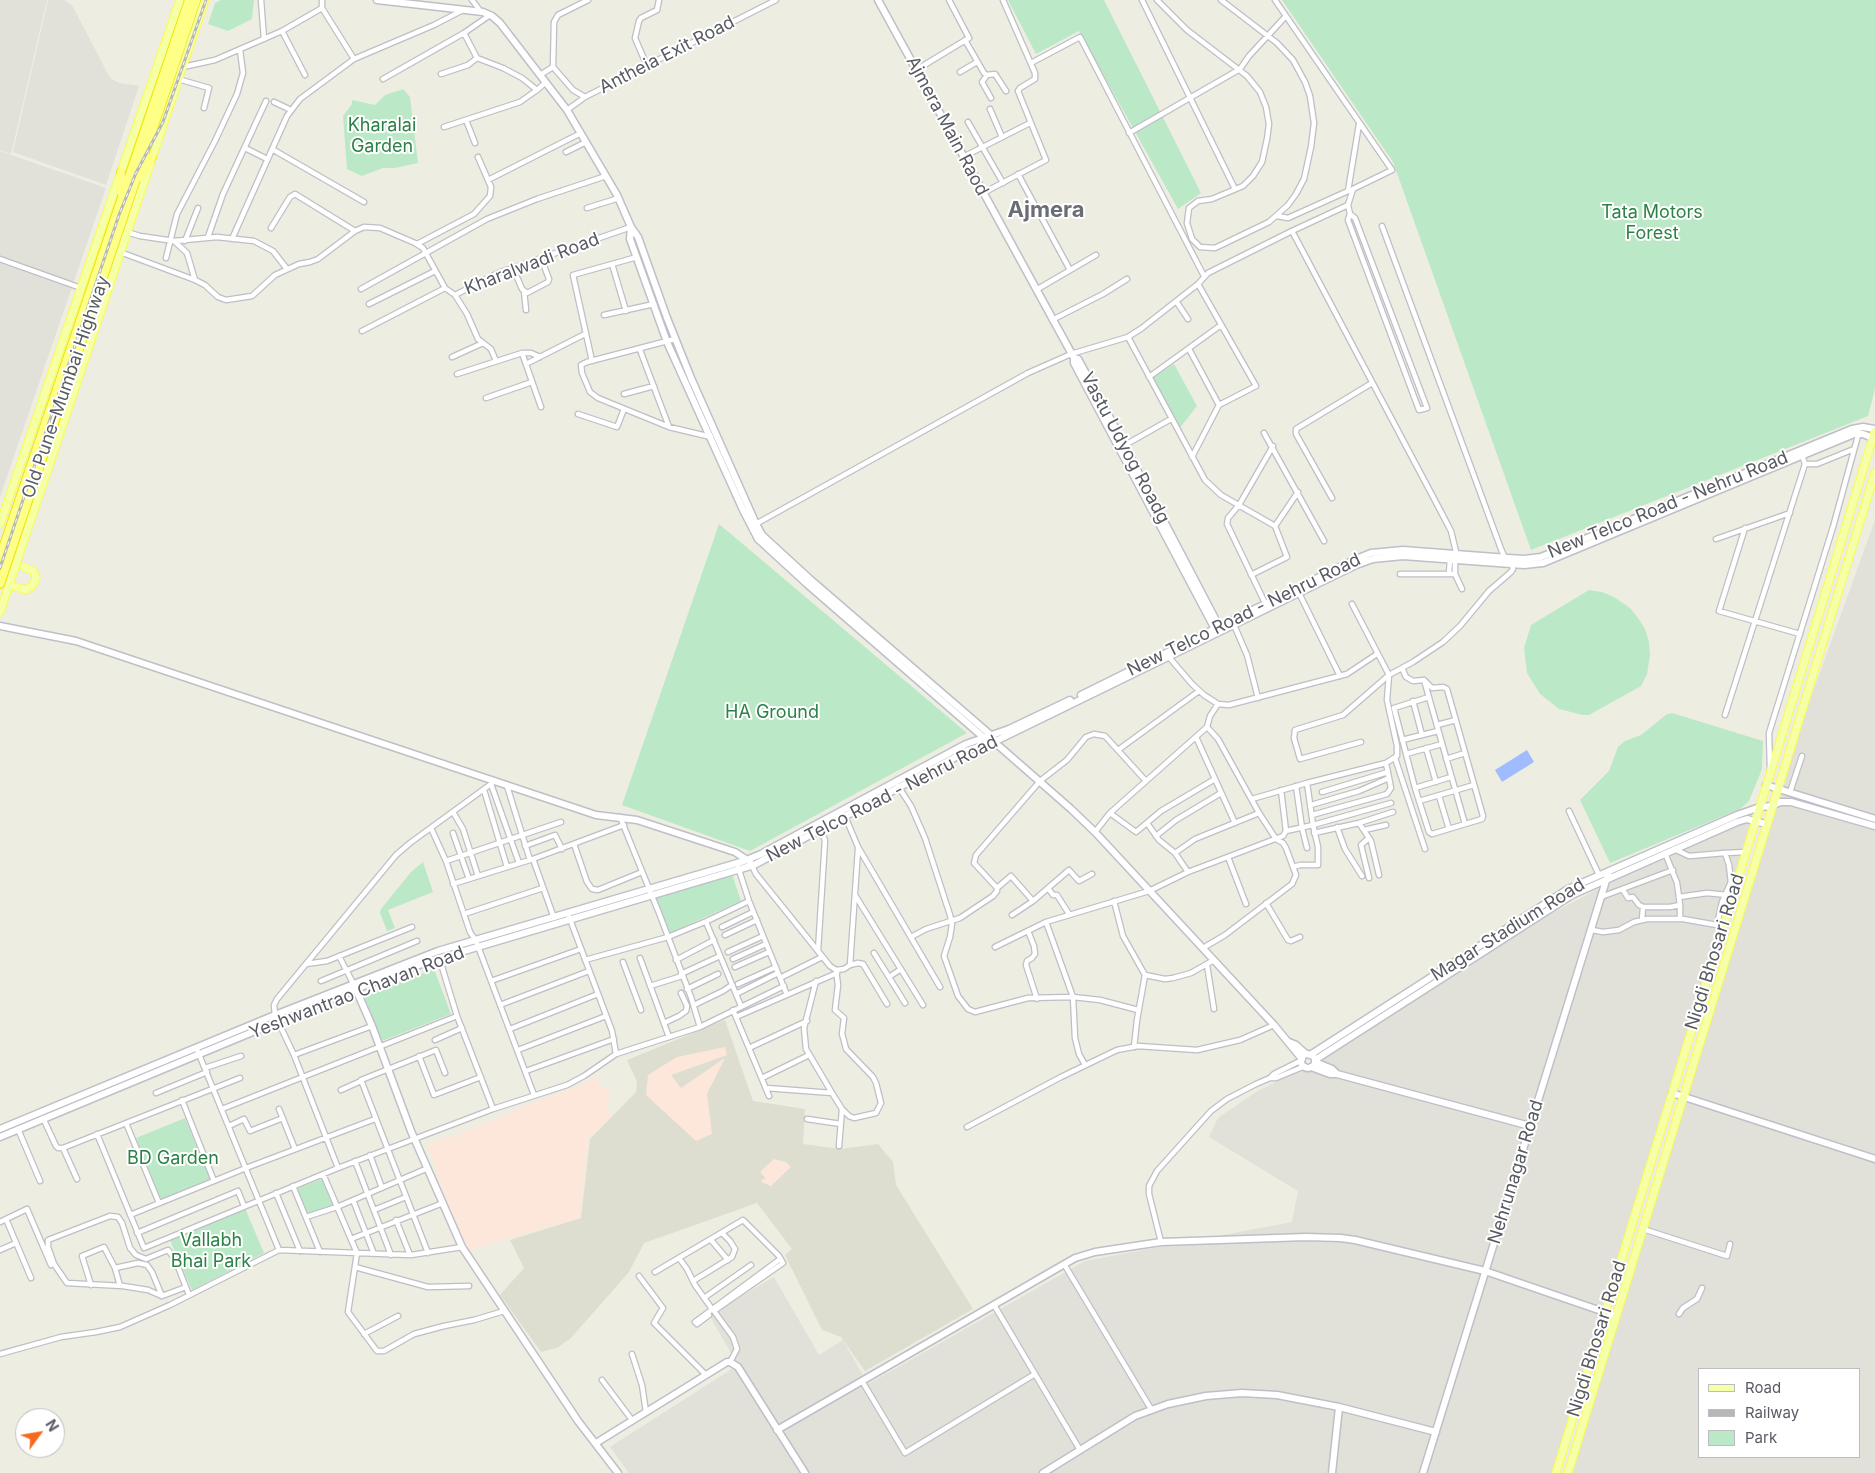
<!DOCTYPE html>
<html>
<head>
<meta charset="utf-8">
<style>
  body { margin:0 }
  #map { position:relative; width:1875px; height:1473px; overflow:hidden; background:#edeee1; font-family:Inter,sans-serif }
  canvas { display:block }
  .legend { position:absolute; left:1698px; top:1368px; width:162px; height:90px; box-sizing:border-box; background:#fff; border:1px solid #bdbdc1; margin:0; padding:6px 9px; list-style:none; font-size:15px; color:#595b63 }
  .legend li { display:flex; align-items:center; gap:10px; height:25px }
  .legend b { width:25px; border:1px solid #bdbdc1 }
  .north { position:absolute; left:15px; top:1408px; width:50px; height:50px; box-sizing:border-box; background:#fff; border:1px solid #bdbdc1; border-radius:50%; rotate:58deg; font-size:14px; font-weight:700; line-height:20px; text-align:center; color:#595b63 }
  .north::after { content:''; display:block; margin:auto; width:18px; height:22px; background:#f7691e; clip-path:polygon(50% 0,100% 100%,50% 72%,0 100%) }
</style>
</head>
<body>
<div id="map">
<canvas width="1875" height="1473"></canvas>
<ul class="legend">
<li><b style="height:6px;background:#f5ffa5"></b>Road</li>
<li><b style="height:6px;background:#b7b7b8"></b>Railway</li>
<li><b style="height:14px;background:#bbe8c7"></b>Park</li>
</ul>
<div class="north">N</div>
</div>
<script>
const g = document.querySelector('canvas').getContext('2d');
g.lineJoin = 'round';
function paint(path, color) { g.fillStyle = color; g.fill(path, 'evenodd'); }
const shape = rows => new Path2D(rows.map(r => 'M' + r).join(''));
function strokePath(path, color, width, dash) { g.strokeStyle = color; g.lineWidth = width; g.lineCap = dash ? 'butt' : 'round'; g.setLineDash(dash || []); g.stroke(path); }
function write(font, color, halo, rows, align = 'center') {
  g.font = font + ' Inter,sans-serif'; g.lineWidth = 4; g.setLineDash([]); g.textBaseline = 'middle'; g.strokeStyle = halo; g.fillStyle = color; for (const [text, x, y, turn = 0] of rows) {
    g.save(); g.translate(x, y); g.rotate((+turn || 0) * Math.PI / 180); g.textAlign = isNaN(turn) ? turn : align; if (halo) g.strokeText(text, 0, 0); g.fillText(text, 0, 0); g.restore();
  }
}
paint(shape([
  [0,0,47,0,11,154,0,150],
  [48,0,64,0,72,5,110,78,119,83,139,86,106,185,13,152],
  [0,151,106,188,0,497],
  [1875,520,1875,1473,1570,1473,1771,808],
  [1699,1369,1859,1369,1859,1457,1699,1457],
  [1753,819,1554,1473,629,1473,610,1447,738,1365,709,1315,774,1277,819,1355,843,1340,868,1384,1085,1261,1292,1222,1298,1191,1209,1137,1218,1118,1256,1092,1285,1077,1312,1068,1400,1003,1543,918,1626,874]
]), '#e1e1d9');
paint(shape([
  [725,1020,753,1101,805,1109,803,1144,840,1149,878,1144,893,1162,896,1185,973,1309,865,1371,841,1337,822,1330,785,1255,792,1249,757,1203,644,1243,629,1272,571,1338,557,1348,541,1352,500,1295,524,1268,510,1240,581,1218,590,1139,636,1092,637,1082,627,1060]
]), '#ddded0');
paint(shape([
  [725,1047,727,1055,671,1075,681,1088,725,1058,707,1094,712,1134,696,1141,646,1095,648,1075,677,1057],
  [597,1076,603,1089,607,1087,610,1096,607,1098,609,1101,607,1109,611,1117,588,1139,580,1218,467,1251,438,1178,427,1144,457,1135,544,1098,580,1086],
  [774,1159,786,1162,791,1167,771,1186,761,1182,763,1179,766,1179,760,1172]
]), '#fde7db');
paint(shape([
  [221,0,254,0,252,19,228,31,208,24,215,3],
  [1008,0,1104,0,1201,193,1178,209,1079,31,1036,54],
  [1282,0,1875,0,1875,389,1868,416,1531,550,1393,162],
  [403,89,410,97,418,163,395,168,383,168,362,176,347,169,343,116,352,104,352,100,375,105,385,95],
  [1174,364,1197,406,1179,429,1151,378],
  [719,524,967,733,750,851,622,805],
  [1589,590,1602,592,1614,597,1630,608,1638,618,1645,629,1649,642,1650,655,1647,674,1641,686,1589,715,1583,715,1559,709,1540,694,1527,673,1524,648,1531,625],
  [1672,713,1763,741,1762,769,1749,801,1740,809,1610,863,1580,800,1609,771,1618,747,1625,741,1641,735,1667,714],
  [423,862,433,892,388,910,395,928,387,931,380,913,381,909,411,872],
  [732,874,741,901,670,933,654,896],
  [434,969,451,1014,382,1041,364,996],
  [185,1118,210,1179,161,1199,136,1138],
  [322,1179,333,1205,307,1216,296,1189],
  [245,1208,264,1253,192,1290,170,1240]
]), '#bbe8c7');
paint(shape([
  [1527,750,1534,762,1502,782,1495,770]
]), '#a0bcff');
const street = shape([
  [261,0,264,39],
  [472,0,481,12],
  [588,0,558,15,554,22,553,67,573,90,585,97,776,0],
  [1142,0,1235,189],
  [1157,0,1187,30,1247,76,1260,92,1266,107,1269,124,1267,139,1262,162,1253,176,1243,186,1212,199,1198,201,1189,208,1187,223,1192,239,1200,247,1215,248,1269,222,1288,205,1296,194,1304,179,1311,147,1314,123,1310,96,1305,82,1293,60,1277,43,1221,0],
  [1275,0,1392,170,1353,189,1348,205,1350,214,1348,220,1419,410,1427,408,1355,218,1350,214],
  [322,8,354,59],
  [282,31,305,75],
  [965,40,984,73,987,75,995,74,1006,91],
  [477,58,503,68,522,78,537,90,546,82],
  [644,59,635,38,639,21,641,18,657,10,659,0],
  [1031,63,1080,37,1204,276],
  [183,67,215,60,282,31,322,8,322,0],
  [916,70,969,38,949,0],
  [960,72,977,62],
  [441,74,468,65,477,58,464,33],
  [540,75,553,67],
  [987,75,982,82,991,98],
  [178,79,209,88,204,108],
  [383,79,464,33,490,15],
  [274,102,291,110],
  [990,109,1002,137],
  [567,110,585,97],
  [466,120,475,143],
  [968,122,1003,183],
  [444,127,520,102,537,90],
  [1129,133,1240,69,1249,56,1286,16],
  [245,148,267,159],
  [272,149,364,202],
  [566,152,586,142],
  [963,157,1030,123],
  [1018,174,1070,270],
  [488,180,581,133],
  [983,193,1046,160,1018,91,1020,88,1035,79,1035,73,1003,0],
  [587,208,619,198],
  [1277,216,1288,218,1348,191,1359,124],
  [271,228,290,197,295,194,355,231],
  [1292,231,1440,510,1451,531,1457,556],
  [127,232,140,236,174,241,217,237,254,241,273,251,287,269],
  [208,237,223,194,266,101],
  [232,239,287,116,300,99,354,59,434,25,463,10],
  [174,241,187,253,195,280],
  [185,241,198,208],
  [417,244,474,214,490,196,491,187,478,157],
  [120,252,195,280,205,285,218,297,226,300,252,296,275,275,299,264,310,262,318,259,355,231,364,227,380,228,415,243,423,248,445,288,455,295,467,314,478,339,491,349,496,361],
  [166,258,177,214,215,141,237,94,243,73,240,50],
  [0,259,81,288],
  [612,264,626,311],
  [513,268,522,289,527,293,548,282,549,279,541,258],
  [361,289,487,219,537,199,606,176],
  [1036,290,1096,255],
  [524,291,526,310],
  [455,295,498,273,521,265,631,227],
  [1176,301,1188,319],
  [369,304,435,271],
  [604,315,654,304],
  [1052,320,1103,294,1127,279],
  [362,331,445,288],
  [1128,337,1205,480,1221,495,1275,526,1287,557,1251,575],
  [675,339,587,362,581,365,582,373,590,392,598,398,669,427,711,437],
  [1189,349,1219,405],
  [640,350,669,427],
  [522,353,541,407],
  [452,357,483,343],
  [592,361,573,275,637,257],
  [526,364,585,334],
  [457,374,522,353,531,353,540,357],
  [1149,377,1221,325],
  [624,394,654,386],
  [486,398,532,382],
  [578,414,617,427,624,409],
  [1264,433,1324,541],
  [1125,445,1171,419],
  [1192,457,1219,405,1256,386,1198,284],
  [1805,464,1817,464,1854,449],
  [1332,498,1296,434,1296,429,1372,383],
  [754,525,1028,373,1071,354,1128,337,1142,328,1198,284,1208,273,1292,231,1348,205],
  [1275,526,1298,492],
  [1745,528,1719,611,1800,634],
  [1716,539,1790,513],
  [1455,560,1455,574,1462,589],
  [1400,574,1455,574],
  [1449,574,1450,559],
  [1298,591,1340,676],
  [1266,605,1227,524,1228,518,1239,505,1273,446],
  [1234,625,1247,655,1258,698],
  [1168,656,1192,684,1204,695,1218,704,1229,705,1347,674,1377,654],
  [1402,668,1406,677,1413,681,1424,680,1465,824],
  [1424,680,1432,688,1443,687,1447,689,1483,816,1482,819,1432,834,1429,832,1415,788,1394,708,1429,697],
  [1413,701,1422,735],
  [1725,715,1805,464,1802,455],
  [1437,725,1456,720],
  [1196,737,1235,823],
  [1402,740,1438,731],
  [1361,742,1300,759,1294,738,1295,730,1343,715,1389,675,1413,662,1443,642,1460,626,1489,591,1511,572,1513,569,1512,564,1504,556,1501,549,1382,226],
  [1426,748,1436,782],
  [1118,750,1199,691],
  [1406,754,1442,744],
  [1395,758,1425,849],
  [1446,759,1465,753],
  [1770,769,1769,733,1833,527,1859,432],
  [491,784,519,863],
  [507,786,530,860],
  [898,786,911,806,925,838,950,915,952,924,950,937,944,956,958,996,968,1009,975,1012,1028,998,1073,997,1100,1000,1138,1010],
  [1296,786,1302,828,1307,848],
  [1415,788,1451,777],
  [484,790,507,867],
  [1322,792,1388,772],
  [1790,792,1802,756],
  [1439,796,1449,829],
  [1252,799,1307,783],
  [1419,801,1474,785],
  [1311,805,1359,791,1389,778],
  [1569,811,1599,875],
  [453,812,463,829,478,876],
  [1110,813,1136,832,1161,811,1215,779],
  [1312,815,1387,794,1391,788,1386,763],
  [845,816,858,847,940,987],
  [620,817,659,913,691,997,700,1027],
  [1147,823,1159,840,1175,853],
  [1359,823,1371,841,1379,875],
  [1337,827,1345,849,1362,876],
  [431,828,446,861,470,932,476,941,534,1095],
  [1364,830,1386,825],
  [1286,831,1313,825,1307,783,1386,763,1397,756,1397,746,1387,700,1389,675,1352,604],
  [1095,832,1110,813,1207,727,1210,716,1218,704],
  [453,833,469,879],
  [1314,833,1359,823,1393,812],
  [1156,836,1176,820,1221,793],
  [574,844,587,882,592,889,598,890,642,872],
  [525,846,555,835,562,849],
  [1674,849,1689,856,1725,853,1729,865,1731,883],
  [1725,853,1746,852],
  [1228,857,1246,904],
  [533,859,554,918],
  [446,861,561,822],
  [752,866,756,874,830,966,836,970],
  [738,867,749,901,787,995],
  [1293,867,1300,865,1318,865,1318,847,1313,825,1391,803],
  [1188,872,1175,853,1195,839,1259,813],
  [1369,878,1361,845,1369,838],
  [453,884,533,859,624,825],
  [997,888,974,863,976,855,1040,781,1067,760,1086,737,1094,734,1105,736,1146,781],
  [1048,888,1053,895,1057,895,1069,914],
  [1623,890,1628,898,1633,897,1639,905,1643,907],
  [855,895,923,1005],
  [1601,897,1673,870],
  [1679,897,1707,893,1727,895],
  [1114,901,1123,936,1145,975],
  [1266,903,1288,940,1291,941,1300,937],
  [1680,905,1680,919],
  [464,914,543,888],
  [568,914,612,1031,616,1054],
  [1012,915,1033,901],
  [1642,920,1643,907,1670,907,1680,905,1677,883,1665,853],
  [706,922,741,1006],
  [1046,922,1073,997,1075,1038,1079,1054,1085,1065],
  [722,927,753,912],
  [1592,930,1603,932,1619,930,1634,922,1647,919,1683,919,1717,925,1722,902,1731,882],
  [1028,931,1034,946,1035,954,1032,958,1027,961,1026,965,1037,999],
  [725,935,757,920],
  [911,937,926,929,960,918,993,896,997,891,997,888,1011,876,1033,901,1069,870,1079,881,1092,874],
  [995,947,1046,922,1149,891,1188,872,1283,836,1286,831,1281,790],
  [1203,948,1225,935,1292,884,1296,875,1286,848,1283,843,1276,839,1259,813,1218,739,1207,727],
  [818,951,825,840,820,830],
  [728,952,763,936],
  [874,953,905,1003],
  [339,956,353,983],
  [439,957,457,1016,493,1109],
  [640,958,669,1037],
  [733,959,766,944],
  [585,960,668,937,707,921,749,901],
  [676,960,714,940],
  [623,962,641,1010],
  [306,964,327,961,412,927],
  [850,965,858,849],
  [1207,965,1214,1009],
  [735,967,769,952],
  [836,970,844,969,850,965,858,963,863,964,887,1004],
  [681,974,720,956],
  [1145,975,1165,979,1173,978,1191,973,1214,960],
  [889,977,901,969],
  [780,978,822,957],
  [321,981,417,941],
  [491,981,581,949],
  [816,981,804,1028,806,1049,832,1093,842,1109,849,1116,854,1118,876,1113,881,1103,876,1083,873,1077,846,1049,844,1041,842,1034,844,1018,835,1010,838,985,836,970],
  [738,984,776,967],
  [650,986,682,976],
  [687,989,718,974],
  [736,994,778,973],
  [500,1005,589,971],
  [694,1005,723,991,732,985],
  [733,1010,769,1096],
  [736,1017,837,973],
  [664,1023,679,1016,686,1011,687,1006,681,993],
  [510,1029,598,994],
  [435,1040,462,1028],
  [196,1047,279,1250],
  [1134,1047,1137,1020,1145,975],
  [749,1048,807,1021],
  [518,1050,606,1016],
  [294,1055,372,1026],
  [419,1056,434,1095,481,1077],
  [205,1068,241,1056],
  [526,1071,614,1039],
  [762,1078,809,1055],
  [1270,1078,1274,1074,1302,1060],
  [766,1088,832,1093],
  [341,1090,361,1081],
  [156,1093,207,1072],
  [182,1100,214,1181],
  [222,1109,457,1016],
  [279,1109,295,1149],
  [43,1118,56,1146,58,1148,63,1148,240,1078],
  [807,1119,841,1124],
  [126,1123,159,1203],
  [229,1126,244,1119,250,1131,283,1118],
  [967,1127,1061,1077,1117,1050,1138,1046,1197,1050,1240,1040,1274,1025],
  [18,1129,40,1181],
  [97,1134,144,1248,338,1168,493,1109,567,1085,584,1076,616,1054,700,1027,784,986],
  [839,1146,842,1109],
  [63,1148,77,1179],
  [370,1155,382,1188],
  [355,1161,391,1255],
  [338,1168,294,1055,275,1015,274,1005,277,999,396,855,410,843,495,781],
  [323,1174,357,1253,348,1312,377,1351,384,1351,414,1334,444,1326,474,1320,504,1311],
  [293,1186,320,1252],
  [276,1193,300,1251],
  [353,1200,374,1254],
  [374,1210,406,1197],
  [130,1215,246,1168,375,1119],
  [306,1217,337,1207,428,1168],
  [6,1219,31,1278],
  [396,1220,410,1255],
  [0,1222,27,1209,51,1265],
  [1643,1229,1727,1256,1730,1244],
  [137,1233,238,1191,244,1206],
  [351,1239,443,1203],
  [711,1240,728,1260],
  [1161,1242,1149,1194,1149,1186,1157,1171,1211,1111,1227,1099,1256,1084,1270,1078,1276,1078,1305,1066],
  [0,1250,16,1243],
  [428,1253,361,1080,436,1050,445,1073],
  [679,1258,687,1269,695,1285,712,1309],
  [1064,1264,1151,1409],
  [355,1267,428,1287,469,1286],
  [115,1268,138,1263,147,1265,152,1272,162,1296],
  [655,1272,743,1220,779,1256,783,1263,714,1311,733,1337,737,1349,730,1362],
  [639,1276,663,1308,654,1323,706,1375],
  [693,1281,732,1257,735,1249,730,1241,722,1233],
  [91,1285,82,1256,104,1247,115,1268,120,1286],
  [186,1287,162,1296,148,1290,123,1286,67,1283,54,1264,48,1247,48,1240,110,1216,118,1217,122,1223,130,1248,136,1255,146,1259,168,1250,175,1259,189,1295],
  [704,1298,751,1265],
  [994,1305,1080,1450],
  [1679,1314,1683,1308,1697,1299,1702,1288],
  [695,1322,780,1259],
  [697,1324,709,1315],
  [364,1334,398,1316],
  [0,1354,61,1337,96,1332,120,1327,170,1305,279,1250,411,1255,462,1247],
  [632,1354,642,1385,646,1412],
  [602,1380,632,1420],
  [862,1381,905,1453,1035,1374]
]);
const secondary = shape([
  [377,0,483,12,492,16,500,23,567,110,617,195,631,227,638,237,667,318,691,378,756,524,762,535,811,580,993,737],
  [878,0,1074,358,1074,363,1216,631],
  [631,227,630,239,667,342,743,510,758,539,807,584,990,743,999,746,1071,809,1095,832,1274,1025,1302,1059],
  [1074,358,1078,359,1101,401,1220,628],
  [0,626,76,641,596,815,637,820,735,852,750,862],
  [1081,695,1354,560,1371,553,1403,550,1508,558,1524,559,1541,557,1852,429,1863,427,1875,429],
  [1766,785,1875,819],
  [355,987,372,1026,411,1131,462,1247,578,1421,618,1473],
  [1289,1042,1296,1045,1306,1054],
  '1301 1061a7 7 0 1 1 14 0a7 7 0 1 1-14 0Z',
  [1310,1055,1568,889,1737,815,1760,807,1772,806,1780,802,1791,802,1875,826],
  [1315,1060,1572,895,1737,822,1747,819,1766,824],
  [1315,1062,1332,1069,1337,1074],
  [1311,1067,1330,1074,1337,1074,1530,1126],
  [1672,1093,1875,1159],
  [0,1129,275,1015,438,951,744,861,761,854,966,744,1009,729,1070,700],
  [0,1137,356,989,427,962,754,865,969,750,996,741,1356,565,1373,559,1403,556,1524,565,1543,563,1854,434,1863,434,1875,439],
  [777,1430,1075,1258,1095,1252,1161,1242,1306,1237,1341,1238,1355,1240,1485,1271,1616,1316],
  [596,1443,727,1362,730,1362,738,1367,805,1473],
  [1043,1473,1135,1416,1168,1404,1206,1396,1242,1393,1277,1395,1339,1407,1436,1432],
  [1332,1473,1339,1407],
  [1423,1473,1609,871]
]);
const primary = shape([
  [0,524,180,0],
  [9,585,26,590,33,585,36,578,35,575,33,571,24,567],
  [0,612,205,0],
  [1556,1473,1875,431],
  [1568,1473,1875,473]
]);
const highway = shape([
  [140,177,152,157],
  [120,191,121,172],
  [0,557,189,0],
  [0,584,196,1]
]);
strokePath(street, '#bebec6', 7);
strokePath(secondary, '#bebfc8', 9);
strokePath(primary, '#fdfb4b', 9);
strokePath(highway, '#efe400', 10);
strokePath(street, '#fff', 4.5);
strokePath(secondary, '#fff', 6);
strokePath(primary, '#f5ffa5', 7);
strokePath(highway, '#fdff87', 8);
const rail = shape([
  [0,568,119,215,136,173,163,122,206,0]
]);
strokePath(rail, '#b7b7b8', 3);
strokePath(rail, '#fff', 1, [4]);
write('18px', '#595b63', '#fff', [
  ["Antheia Exit Road",667,55,-27],
  ["Ajmera Main Raod",947,126,62],
  ["Kharalwadi Road",532,264,-21],
  ["Old Pune–Mumbai Highway",66,387,-71],
  ["Vastu Udyog Roadg",1125,448,62],
  ["New Telco Road - Nehru Road",1668,505,-22],
  ["New Telco Road - Nehru Road",1244,615,-26],
  ["New Telco Road - Nehru Road",882,799,-27],
  ["Magar Stadium Road",1508,930,-32],
  ["Nigdi Bhosari Road",1715,952,-73],
  ["Yeshwantrao Chavan Road",357,993,-21],
  ["Nehrunagar Road",1516,1172,-73],
  ["Nigdi Bhosari Road",1597,1339,-73]
]);
write('18px', '#2c8147', '#fff', [
  ["Kharalai",382,126],
  ["Garden",382,147],
  ["Tata Motors",1652,213],
  ["Forest",1652,234],
  ["HA Ground",772,713],
  ["BD Garden",173,1159],
  ["Vallabh",211,1241],
  ["Bhai Park",211,1262]
]);
write('bold 22px', '#6a6d75', '#fff', [
  ["Ajmera",1046,210]
]);
</script>
</body>
</html>
